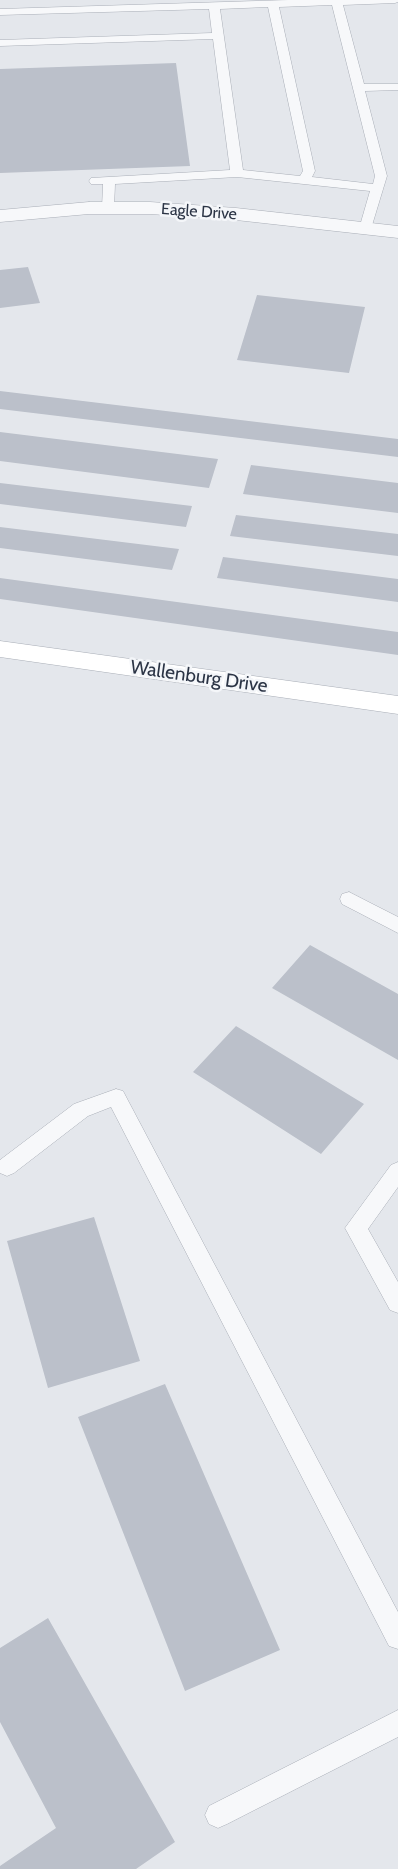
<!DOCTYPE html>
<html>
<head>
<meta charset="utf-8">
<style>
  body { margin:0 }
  canvas { display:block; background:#e4e7ec }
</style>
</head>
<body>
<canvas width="398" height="1869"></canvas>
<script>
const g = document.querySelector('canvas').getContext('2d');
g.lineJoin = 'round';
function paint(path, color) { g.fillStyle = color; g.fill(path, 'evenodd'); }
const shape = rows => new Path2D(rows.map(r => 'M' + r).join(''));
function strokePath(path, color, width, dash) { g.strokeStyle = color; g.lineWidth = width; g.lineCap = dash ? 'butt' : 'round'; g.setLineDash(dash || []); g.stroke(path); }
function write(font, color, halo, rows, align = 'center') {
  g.font = font + ' Cabin,sans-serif'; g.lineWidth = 5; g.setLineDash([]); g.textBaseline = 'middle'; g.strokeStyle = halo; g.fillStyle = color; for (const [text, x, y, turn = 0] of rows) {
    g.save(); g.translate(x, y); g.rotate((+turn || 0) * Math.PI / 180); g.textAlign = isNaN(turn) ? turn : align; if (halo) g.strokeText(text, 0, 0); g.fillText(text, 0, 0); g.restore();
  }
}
paint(shape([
  [176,63,190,166,0,173,0,69],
  [28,267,40,303,0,308,0,270],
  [257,295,365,307,349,373,237,360],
  [0,391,398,439,398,457,0,409],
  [0,432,218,459,209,488,0,461],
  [251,465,398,483,398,513,243,494],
  [0,483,192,506,186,527,0,504],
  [236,515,398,534,398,556,230,536],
  [0,527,179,549,172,570,0,548],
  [223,557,398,579,398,602,217,578],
  [0,578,398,632,398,655,0,599],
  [310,945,398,994,398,1060,272,988],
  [236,1026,364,1104,321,1154,193,1072],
  [94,1217,140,1361,48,1388,7,1241],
  [165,1384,280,1650,185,1691,78,1417],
  [48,1618,175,1842,136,1869,0,1869,0,1866,56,1828,0,1722,0,1648]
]), '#bbc0ca');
const lane = shape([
  [288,0,398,0,398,2,395,3,343,5,364,84,398,84,398,90,365,91,387,176,370,232,360,232,359,229,370,191,237,177,115,184,114,208,112,211,104,211,102,208,103,184,91,184,89,181,91,178,230,170,213,39,0,46,0,40,212,33,209,9,0,15,0,9,288,0],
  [332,5,375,176,373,184,312,177,315,171,279,7,332,5],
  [268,7,303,171,300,176,243,170,220,9,268,7],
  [349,892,398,917,398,933,342,904,340,899,342,894,349,892],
  [116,1089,123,1091,398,1612,398,1649,389,1646,111,1107,88,1116,14,1173,7,1176,0,1173,0,1160,74,1104,116,1089],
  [398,1162,398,1187,368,1229,398,1282,398,1313,390,1310,345,1228,391,1165,398,1162],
  [398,1710,398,1737,227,1824,218,1828,209,1824,205,1815,209,1806,398,1710]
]);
const street = shape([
  [89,202,150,202,236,208,398,226,398,238,236,220,150,214,89,214,0,222,0,210,89,202]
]);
const secondary = shape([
  [0,641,398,696,398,714,0,657,0,641]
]);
strokePath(lane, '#a9aeb7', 1);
strokePath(street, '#a9aeb7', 1);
strokePath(secondary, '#a9aeb7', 1);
paint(lane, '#f7f8fa');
paint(street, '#f7f8fa');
paint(secondary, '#fff');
write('16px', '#2b3445', '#f4f6f9', [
  ["Eagle Drive",199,212,4]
]);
write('19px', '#2b3445', '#f4f6f9', [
  ["Wallenburg Drive",199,677,8]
]);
</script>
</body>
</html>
